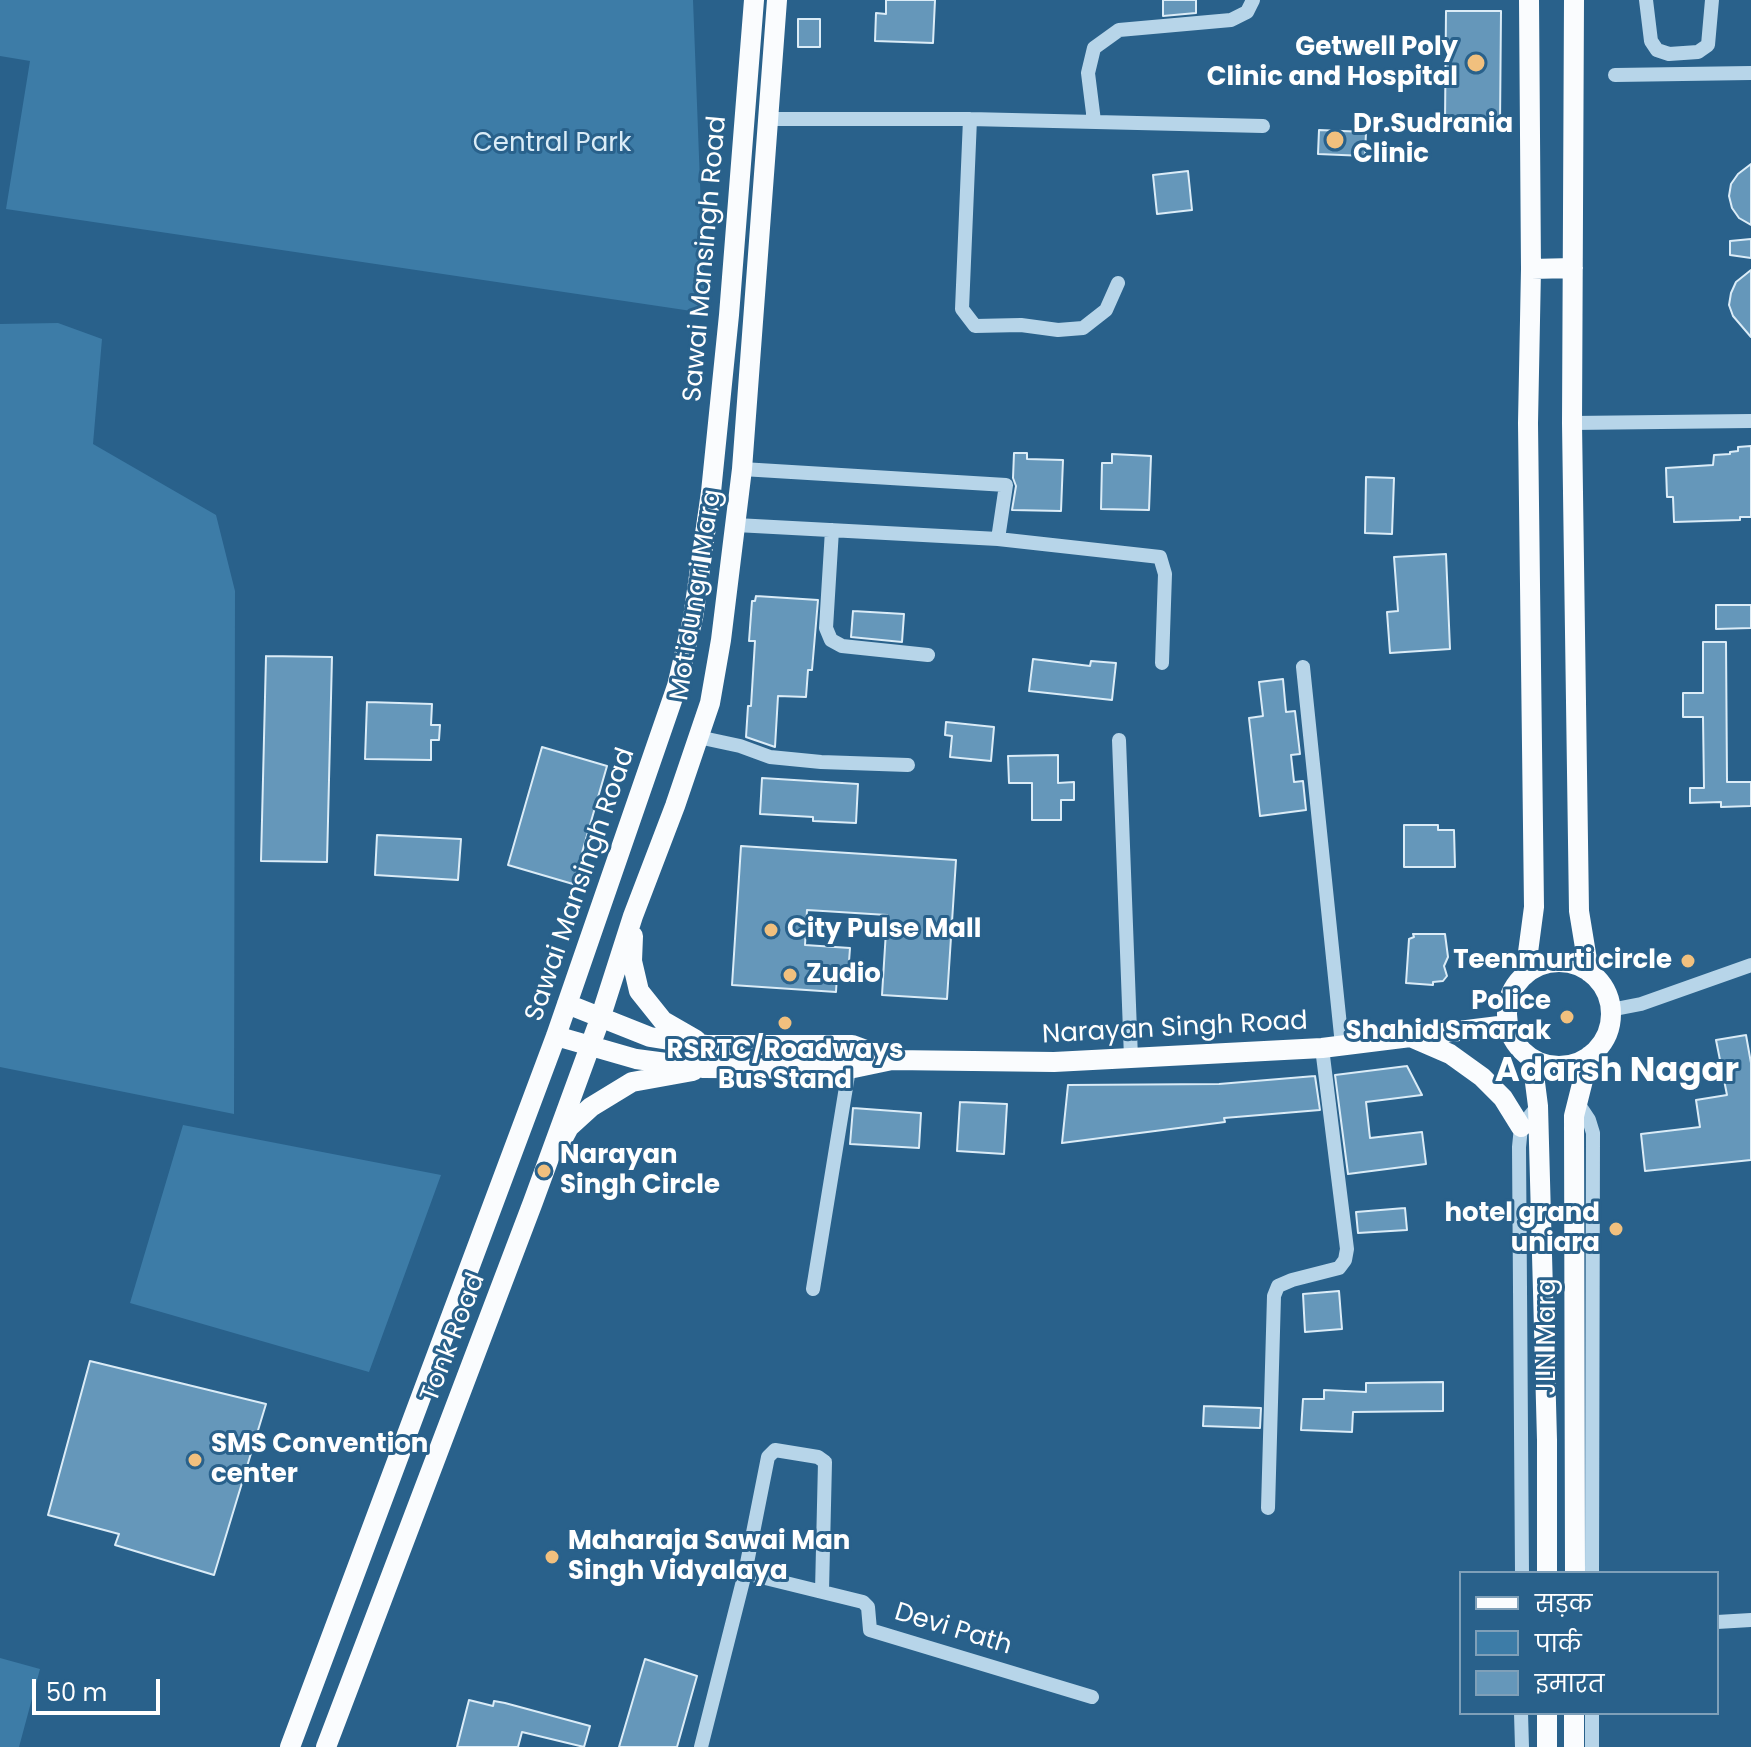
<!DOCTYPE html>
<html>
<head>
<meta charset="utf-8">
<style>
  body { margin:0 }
  #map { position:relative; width:1751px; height:1747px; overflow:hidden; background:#29618b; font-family:Poppins,"Noto Sans Devanagari",sans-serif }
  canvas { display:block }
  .legend { position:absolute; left:1459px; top:1571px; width:260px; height:144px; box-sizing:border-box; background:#29618b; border:2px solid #7fa0b9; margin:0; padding:10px 14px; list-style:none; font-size:24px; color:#fff }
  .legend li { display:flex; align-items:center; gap:16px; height:40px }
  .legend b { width:40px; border:2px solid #7fa0b9 }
  .scale { position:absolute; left:32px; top:1679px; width:128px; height:36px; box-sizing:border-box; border:4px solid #fff; border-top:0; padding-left:10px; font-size:24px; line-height:28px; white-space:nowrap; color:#fff; -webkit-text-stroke:6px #29618b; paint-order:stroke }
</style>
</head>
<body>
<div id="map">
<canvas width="1751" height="1747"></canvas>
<ul class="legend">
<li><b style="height:10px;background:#fafcfe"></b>सड़क</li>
<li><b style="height:22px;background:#3d7ca7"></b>पार्क</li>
<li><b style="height:22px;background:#6597ba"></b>इमारत</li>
</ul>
<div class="scale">50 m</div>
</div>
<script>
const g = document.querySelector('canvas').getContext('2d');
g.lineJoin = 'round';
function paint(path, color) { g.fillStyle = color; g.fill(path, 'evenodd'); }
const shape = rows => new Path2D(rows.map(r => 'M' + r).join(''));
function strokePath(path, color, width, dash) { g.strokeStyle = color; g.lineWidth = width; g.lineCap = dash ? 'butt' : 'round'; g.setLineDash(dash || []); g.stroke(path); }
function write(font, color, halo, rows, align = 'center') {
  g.font = font + ' Poppins,sans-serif'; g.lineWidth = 6; g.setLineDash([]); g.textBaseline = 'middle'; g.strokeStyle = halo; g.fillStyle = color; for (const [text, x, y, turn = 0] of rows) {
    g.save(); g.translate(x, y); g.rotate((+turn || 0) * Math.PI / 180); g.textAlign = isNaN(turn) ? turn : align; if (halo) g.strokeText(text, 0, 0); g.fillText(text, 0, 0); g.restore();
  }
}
paint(shape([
  [0,0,693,0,705,313,6,209,30,61,0,56],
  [58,323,102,339,93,444,216,515,235,591,234,1114,0,1067,0,324],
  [183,1125,441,1175,369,1372,130,1303],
  [0,1658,40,1669,19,1747,0,1747]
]), '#3d7ca7');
const building = shape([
  [886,0,935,0,933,43,875,41,876,13,886,14,886,0],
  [1163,0,1196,0,1196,13,1163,16,1163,0],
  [1446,11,1501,11,1500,123,1445,122,1446,11],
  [798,19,820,19,820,47,798,47,798,19],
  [1319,130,1366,132,1365,156,1318,154,1319,130],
  [1751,164,1751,225,1739,218,1732,208,1729,196,1731,184,1738,174,1751,164],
  [1188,171,1192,210,1157,214,1153,175,1188,171],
  [1751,239,1751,258,1730,255,1730,241,1751,239],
  [1751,270,1751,337,1733,316,1729,305,1731,293,1736,282,1751,270],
  [1751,446,1751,517,1740,517,1740,520,1674,522,1673,497,1667,497,1666,468,1713,465,1714,455,1730,454,1730,452,1738,451,1738,447,1751,446],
  [1014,453,1027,453,1027,459,1063,460,1061,511,1012,510,1016,486,1013,478,1014,453],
  [1112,454,1151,456,1149,510,1101,509,1102,463,1112,463,1112,454],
  [1366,477,1394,478,1392,534,1365,533,1366,477],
  [1446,554,1450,649,1390,653,1387,612,1398,611,1394,557,1446,554],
  [756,596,818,600,812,670,808,670,806,697,778,696,775,747,746,737,748,706,751,706,755,641,749,641,752,601,755,601,756,596],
  [1716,605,1751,605,1751,628,1716,629,1716,605],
  [853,611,904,614,902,642,851,637,853,611],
  [1703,642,1726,642,1727,782,1751,782,1751,806,1721,807,1721,802,1690,803,1690,788,1704,788,1703,717,1683,717,1683,693,1703,693,1703,642],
  [266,656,332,657,327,862,261,861,266,656],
  [1033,659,1090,666,1091,661,1116,663,1112,700,1029,691,1033,659],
  [1283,679,1286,712,1295,711,1300,754,1291,755,1294,782,1303,781,1306,810,1260,816,1249,718,1263,716,1259,682,1283,679],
  [367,702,432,704,431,725,440,725,439,740,431,740,431,760,365,759,367,702],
  [946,722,994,727,991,761,950,757,952,736,945,735,946,722],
  [542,747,607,766,573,884,508,865,542,747],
  [1058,755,1058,783,1074,782,1074,800,1061,800,1061,820,1032,820,1032,783,1009,783,1008,756,1058,755],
  [762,778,858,784,856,823,813,821,813,817,760,814,762,778],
  [1404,825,1438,825,1438,830,1454,830,1455,867,1404,867,1404,825],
  [377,835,461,839,458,880,375,875,377,835],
  [741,846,956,860,947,999,882,995,887,915,807,910,805,945,850,948,848,975,837,975,836,992,732,985,741,846],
  [1413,934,1445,934,1448,957,1444,966,1447,976,1443,981,1433,982,1433,985,1406,983,1409,939,1414,937,1413,934],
  [1746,1035,1751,1063,1751,1160,1645,1171,1641,1134,1700,1127,1696,1100,1727,1095,1716,1040,1746,1035],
  [1407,1066,1422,1095,1366,1102,1370,1138,1422,1132,1426,1164,1348,1174,1335,1075,1407,1066],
  [1315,1076,1320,1110,1224,1118,1225,1122,1062,1143,1068,1085,1219,1084,1315,1076],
  [960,1102,1007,1104,1004,1154,957,1151,960,1102],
  [853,1108,921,1113,919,1148,850,1144,853,1108],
  [1405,1208,1407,1230,1358,1233,1356,1212,1405,1208],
  [1339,1291,1342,1329,1305,1332,1303,1294,1339,1291],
  [90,1361,266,1404,214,1575,115,1545,119,1534,48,1515,90,1361],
  [1443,1382,1443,1411,1353,1412,1352,1432,1301,1430,1303,1399,1324,1399,1324,1390,1366,1392,1366,1383,1443,1382],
  [1204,1406,1261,1408,1260,1428,1203,1426,1204,1406],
  [645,1659,697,1676,677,1747,619,1747,645,1659],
  [469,1700,493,1706,494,1701,505,1703,590,1726,584,1747,522,1732,518,1747,457,1747,469,1700]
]);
paint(building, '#6597ba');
strokePath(building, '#dbecf7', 2);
strokePath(shape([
  [1646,0,1651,41,1657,50,1669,54,1698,52,1708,45,1712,0],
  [1615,75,1751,73],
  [768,119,970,119,1263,126],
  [970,119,962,309,975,326,1021,325,1058,330,1083,328,1106,310,1118,283],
  [1094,121,1088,73,1094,48,1119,30,1231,20,1247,12,1253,0],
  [1572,423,1751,421],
  [742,469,1006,485,998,539],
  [736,525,998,539,1160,557,1165,574,1162,663],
  [832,530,826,628,831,640,842,646,928,655],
  [1303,667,1342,1045],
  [698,737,740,746,770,757,821,762,908,765],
  [1119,740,1131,1058],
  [1610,1010,1641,1004,1751,965],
  [1577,1102,1589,1120,1593,1133,1592,1573],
  [813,1289,849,1069],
  [1268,1508,1274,1296,1278,1286,1292,1280,1339,1268,1345,1260,1347,1249,1322,1048],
  [745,1573,863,1602,868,1607,870,1630,1092,1697],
  [1522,1573,1519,1147,1521,1127,1538,1106],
  [1717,1622,1751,1620],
  [1521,1713,1522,1747],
  [1592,1713,1592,1747],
  [701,1747,745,1573,768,1457,775,1450,818,1457,825,1462,822,1591]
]), '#b7d5e9', 14);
strokePath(shape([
  [1574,0,1572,423,1579,911,1589,972],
  [1531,269,1573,268],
  [633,936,632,961,639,991,663,1021,696,1040],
  '1507 1014a52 52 0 1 1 104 0a52 52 0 1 1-104 0Z',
  [1525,975,1534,907,1528,423,1531,269,1529,0],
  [567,1004,650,1037,675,1041,706,1045,852,1045,890,1059],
  [556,1036,636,1059,704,1068,849,1069,892,1060,1054,1062,1322,1048,1507,1025],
  [1413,1038,1450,1054,1482,1077,1503,1098,1521,1127],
  [1532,1059,1538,1106,1547,1440,1547,1573],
  [561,1142,569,1127,591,1107,632,1082,693,1071],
  [1575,1573,1574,1116,1589,1056],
  [290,1747,556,1036,677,686,693,618,711,492,729,315,754,0],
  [326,1747,533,1202,600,1019,633,916,675,806,710,703,721,640,742,469,777,0],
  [1547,1747,1547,1713],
  [1574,1747,1574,1713]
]), '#fafcfe', 20);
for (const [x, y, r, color] of [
  [1476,63,10,"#f1c07e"],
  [1335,140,10,"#f1c07e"],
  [771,930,8,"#f1c07e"],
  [1688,961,8,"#f1c07e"],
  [790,975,8,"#f1c07e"],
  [1567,1017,8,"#f1c07e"],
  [785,1023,8,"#f1c07e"],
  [544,1171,8,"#f1c07e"],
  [1616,1229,8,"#f1c07e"],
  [195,1460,8,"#f1c07e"],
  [552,1557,8,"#f1c07e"]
]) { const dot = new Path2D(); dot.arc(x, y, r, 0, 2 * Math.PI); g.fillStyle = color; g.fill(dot); strokePath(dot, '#29618b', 3); }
write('bold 26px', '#fff', '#29618b', [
  ["Getwell Poly",1458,48,"right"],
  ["Clinic and Hospital",1458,78,"right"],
  ["Dr.Sudrania",1353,125],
  ["Clinic",1353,155],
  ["City Pulse Mall",787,930],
  ["Teenmurti circle",1672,961,"right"],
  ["Zudio",806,975],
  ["Police",1551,1002,"right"],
  ["Shahid Smarak",1551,1032,"right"],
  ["RSRTC/Roadways",785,1051,"center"],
  ["Bus Stand",785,1081,"center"],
  ["Narayan",560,1156],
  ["Singh Circle",560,1186],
  ["hotel grand",1600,1214,"right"],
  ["uniara",1600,1244,"right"],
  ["SMS Convention",211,1445],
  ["center",211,1475],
  ["Maharaja Sawai Man",568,1542],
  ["Singh Vidyalaya",568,1572]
], 'left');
write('26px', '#dbecf7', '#29618b', [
  ["Central Park",552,144]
]);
write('26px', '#fff', '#29618b', [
  ["Sawai Mansingh Road",706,259,-85],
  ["Motidungri Marg",697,595,-81],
  ["Sawai Mansingh Road",581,885,-71],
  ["Narayan Singh Road",1175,1029,-3],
  ["JLN Marg",1548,1337,-90],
  ["Tonk Road",454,1338,-69],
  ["Devi Path",953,1630,17]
]);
write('bold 34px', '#fff', '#29618b', [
  ["Adarsh Nagar",1617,1072]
]);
</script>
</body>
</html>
